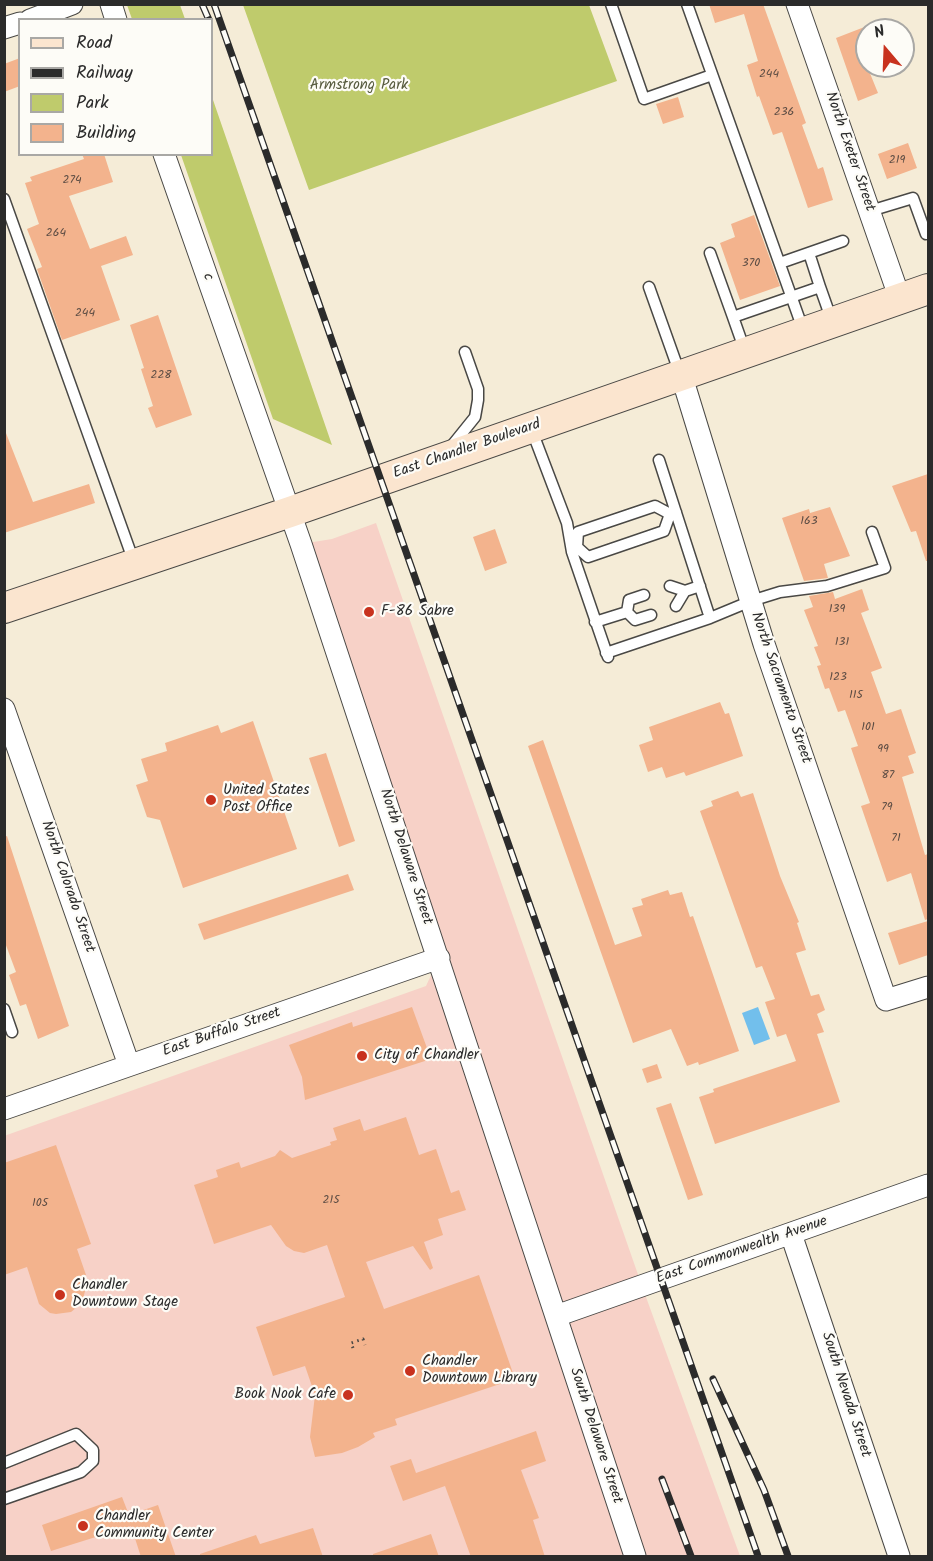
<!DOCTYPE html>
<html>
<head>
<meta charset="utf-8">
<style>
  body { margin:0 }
  #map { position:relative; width:933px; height:1561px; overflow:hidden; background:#f5ecd7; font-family:Kalam,sans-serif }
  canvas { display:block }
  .frame { position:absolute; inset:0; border:6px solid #2b2b2b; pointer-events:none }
  .legend { position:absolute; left:18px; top:18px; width:195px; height:138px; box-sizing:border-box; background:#fdfcf7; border:2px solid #a9a8a5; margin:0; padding:8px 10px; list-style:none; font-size:18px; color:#2b2b2b }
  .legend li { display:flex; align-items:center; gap:12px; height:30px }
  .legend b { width:30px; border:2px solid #a9a8a5 }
  .north { position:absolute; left:855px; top:18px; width:60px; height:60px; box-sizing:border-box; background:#fdfcf7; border:2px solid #a9a8a5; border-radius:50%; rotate:341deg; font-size:16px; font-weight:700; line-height:24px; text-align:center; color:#2b2b2b }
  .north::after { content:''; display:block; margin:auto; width:21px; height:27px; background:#c8321e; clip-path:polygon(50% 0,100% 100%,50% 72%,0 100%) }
</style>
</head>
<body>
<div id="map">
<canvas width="933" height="1561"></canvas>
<div class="frame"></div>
<ul class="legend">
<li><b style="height:8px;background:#fbe5cf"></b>Road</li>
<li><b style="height:8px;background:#2b2b2b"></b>Railway</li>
<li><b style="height:16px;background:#bfcb6c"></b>Park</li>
<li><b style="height:16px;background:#f3b38d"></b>Building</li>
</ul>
<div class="north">N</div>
</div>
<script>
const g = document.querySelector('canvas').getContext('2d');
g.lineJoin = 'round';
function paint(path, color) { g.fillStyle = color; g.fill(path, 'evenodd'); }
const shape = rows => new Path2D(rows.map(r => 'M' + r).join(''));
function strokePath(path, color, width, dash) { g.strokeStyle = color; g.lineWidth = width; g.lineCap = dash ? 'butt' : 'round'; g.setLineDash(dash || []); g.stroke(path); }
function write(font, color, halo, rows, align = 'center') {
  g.font = font + ' Kalam,sans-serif'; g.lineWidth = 4.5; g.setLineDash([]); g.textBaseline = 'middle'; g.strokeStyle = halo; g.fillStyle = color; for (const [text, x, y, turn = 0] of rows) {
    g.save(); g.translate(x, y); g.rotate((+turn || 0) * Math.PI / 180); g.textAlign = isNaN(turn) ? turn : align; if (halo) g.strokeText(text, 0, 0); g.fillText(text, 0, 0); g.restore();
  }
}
paint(shape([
  [376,523,642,1286,740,1556,5,1556,4,1136,426,986,439,958,301,544,332,539]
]), '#f7d1c7');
paint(shape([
  [127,5,180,5,185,19,132,19],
  [243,5,589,5,617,81,309,190],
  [212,97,332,445,273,419,181,155,212,154]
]), '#bfcb6c');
paint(shape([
  [758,1007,770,1039,754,1045,742,1013]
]), '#72bfec');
paint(shape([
  [709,4,763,4,806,123,802,125,818,169,823,167,833,200,808,208,782,132,773,135,759,96,757,97,747,65,758,61,744,14,715,23],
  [867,26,867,66,878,93,858,101,836,38],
  [20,58,20,86,4,92,4,64],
  [678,97,684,117,663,124,656,104],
  [908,143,917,168,887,179,878,154],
  [82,154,104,154,113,182,69,196,90,249,126,236,133,255,101,266,120,320,62,340,37,269,42,267,27,229,39,224,25,183,32,181,30,177,84,159],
  [754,215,780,286,740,300,720,243,735,237,731,224],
  [158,315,192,415,156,428,148,408,153,406,141,369,144,368,130,325],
  [4,428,33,502,89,484,95,503,4,533],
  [928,474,928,561,926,561,916,531,911,532,892,486],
  [830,507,850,556,824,564,828,578,804,581,782,518,809,509,810,513],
  [495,529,507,563,485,571,473,537],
  [862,589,869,610,861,613,882,668,871,672,886,714,901,709,916,753,908,756,914,773,902,777,925,855,928,854,928,919,925,920,911,873,887,882,861,806,870,803,851,748,858,746,845,710,838,712,829,688,825,689,817,666,821,665,814,647,818,646,804,610,813,607,809,596,833,592,835,599],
  [720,702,725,714,729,713,743,756,686,776,684,772,666,778,662,767,648,772,639,745,653,740,649,727],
  [253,721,297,849,183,888,160,820,147,817,136,785,148,781,141,759,167,751,165,743,218,725,221,733],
  [543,740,615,945,642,936,632,908,643,905,641,899,668,890,670,895,682,892,690,917,693,916,739,1051,699,1065,698,1062,687,1066,671,1029,633,1043,528,746],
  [326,753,355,841,339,847,309,758],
  [738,791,741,797,753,793,780,876,799,922,797,923,806,950,796,953,811,996,819,994,825,1010,817,1014,824,1032,817,1034,840,1102,715,1144,699,1097,714,1092,713,1089,796,1061,786,1034,777,1037,765,1002,775,999,762,966,756,968,700,811,713,806,711,801],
  [7,836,69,1026,38,1039,26,1004,20,1006,9,975,16,972,4,940,4,837],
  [348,874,354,890,204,940,198,924],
  [928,921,928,955,899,965,888,933],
  [412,1007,431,1059,305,1100,302,1077,289,1045,352,1022,353,1027],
  [657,1064,662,1078,647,1083,642,1069],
  [671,1103,703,1195,688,1200,656,1108],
  [406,1117,419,1155,436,1149,451,1193,459,1190,466,1210,438,1219,443,1235,424,1242,433,1268,430,1270,413,1246,366,1262,384,1309,479,1275,515,1379,395,1419,397,1425,373,1433,375,1437,358,1447,342,1453,315,1457,310,1437,315,1395,305,1366,273,1376,256,1327,345,1297,327,1245,304,1253,294,1251,286,1246,271,1225,214,1244,194,1185,218,1177,216,1170,239,1162,241,1168,275,1156,280,1150,292,1158,331,1145,330,1142,337,1140,333,1128,360,1119,364,1131],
  [56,1145,91,1244,77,1249,86,1275,82,1276,86,1287,82,1303,71,1312,56,1314,50,1313,39,1304,27,1267,4,1275,4,1163],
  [536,1431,546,1461,521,1470,539,1518,533,1520,545,1557,471,1557,445,1486,403,1501,390,1466,411,1459,416,1473],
  [122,1497,129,1515,158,1505,176,1557,141,1557,131,1526,51,1551,42,1525],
  [313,1528,323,1557,200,1557,200,1554,256,1535,260,1544],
  [431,1534,439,1557,373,1557,373,1554]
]), '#f3b38d');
const lane = shape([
  [611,4,644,99,712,75],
  [687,4,804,332],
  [4,199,134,562],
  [870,211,913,198,926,234],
  [710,253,733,317,820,287,832,321],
  [809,253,820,287],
  [780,263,843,241],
  [649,287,680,374],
  [733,317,745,351],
  [532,431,567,523,572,552,608,657],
  [450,448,475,417,478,400,478,389,465,352],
  [659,460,710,618],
  [670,514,664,531,588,557,577,547,578,532,655,506,670,514,676,512],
  [670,586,685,591,700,586],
  [676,606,685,591],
  [627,612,629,600,644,595],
  [627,612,635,620,651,615],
  [595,622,627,612],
  [606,653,710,618,751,601,780,592,827,586,885,568,872,532],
  [4,1009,12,1032],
  [4,1463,76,1434,93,1450,93,1461,81,1472,4,1499]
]);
const street = shape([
  [111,4,116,20],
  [797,4,900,299],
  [30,20,72,4],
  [4,28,20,23],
  [164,154,301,544,635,1556],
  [681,374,764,644,886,1000,928,987],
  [4,709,129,1065],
  [4,1109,439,958],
  [791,1234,899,1556],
  [556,1316,928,1185]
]);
const secondary = shape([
  [4,608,290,512,928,289]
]);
strokePath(lane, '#494845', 13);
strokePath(street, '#494845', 23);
strokePath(secondary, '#494845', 32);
strokePath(shape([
  [353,1348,351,1343,363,1339,365,1345]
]), '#494845', 3, [1.5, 4.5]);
strokePath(lane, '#fff', 10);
strokePath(street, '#fff', 21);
strokePath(secondary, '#fbe5cf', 30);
const rail = shape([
  [202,4,209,20],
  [214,4,758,1556],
  [713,1379,764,1490,788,1556],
  [662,1479,691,1556]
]);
strokePath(rail, '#2b2b2b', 7);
strokePath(rail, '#fdfcf7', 4.5, [14]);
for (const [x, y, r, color] of [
  [369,612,6,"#c8321e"],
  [211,800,6,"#c8321e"],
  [362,1056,6,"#c8321e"],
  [60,1295,6,"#c8321e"],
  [410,1371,6,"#c8321e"],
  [348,1395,6,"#c8321e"],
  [83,1526,6,"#c8321e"]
]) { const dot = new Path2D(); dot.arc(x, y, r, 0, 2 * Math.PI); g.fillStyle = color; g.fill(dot); strokePath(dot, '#fdfcf7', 2); }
write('12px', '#5d4d44', null, [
  ["244",769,75],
  ["236",784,113],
  ["219",897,161],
  ["274",72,181],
  ["264",56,234],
  ["370",751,264],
  ["244",85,314],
  ["228",161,376],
  ["163",809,522],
  ["139",837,610],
  ["131",842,643],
  ["123",838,678],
  ["115",856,696],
  ["101",868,728],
  ["99",883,750],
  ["87",888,776],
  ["79",887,808],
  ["71",896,839],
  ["215",331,1201],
  ["105",40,1204]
]);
write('15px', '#575b3e', '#fdfcf7', [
  ["Armstrong Park",359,86]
]);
write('15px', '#2b2b2b', '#fdfcf7', [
  ["North Exeter Street",849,152,71],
  ["c",207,277,71],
  ["East Chandler Boulevard",467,450,-19],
  ["North Sacramento Street",780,688,71],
  ["North Delaware Street",405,857,72],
  ["North Colorado Street",67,887,71],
  ["East Buffalo Street",222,1033,-19],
  ["East Commonwealth Avenue",742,1251,-19],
  ["South Nevada Street",845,1395,72],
  ["South Delaware Street",595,1436,72]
]);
write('15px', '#2b2b2b', '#fdfcf7', [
  ["F-86 Sabre",381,612],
  ["United States",223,791],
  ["Post Office",223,808],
  ["City of Chandler",374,1056],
  ["Chandler",72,1286],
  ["Downtown Stage",72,1303],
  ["Chandler",422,1362],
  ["Downtown Library",422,1379],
  ["Book Nook Cafe",336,1395,"right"],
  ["Chandler",95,1517],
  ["Community Center",95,1534]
], 'left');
</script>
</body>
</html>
